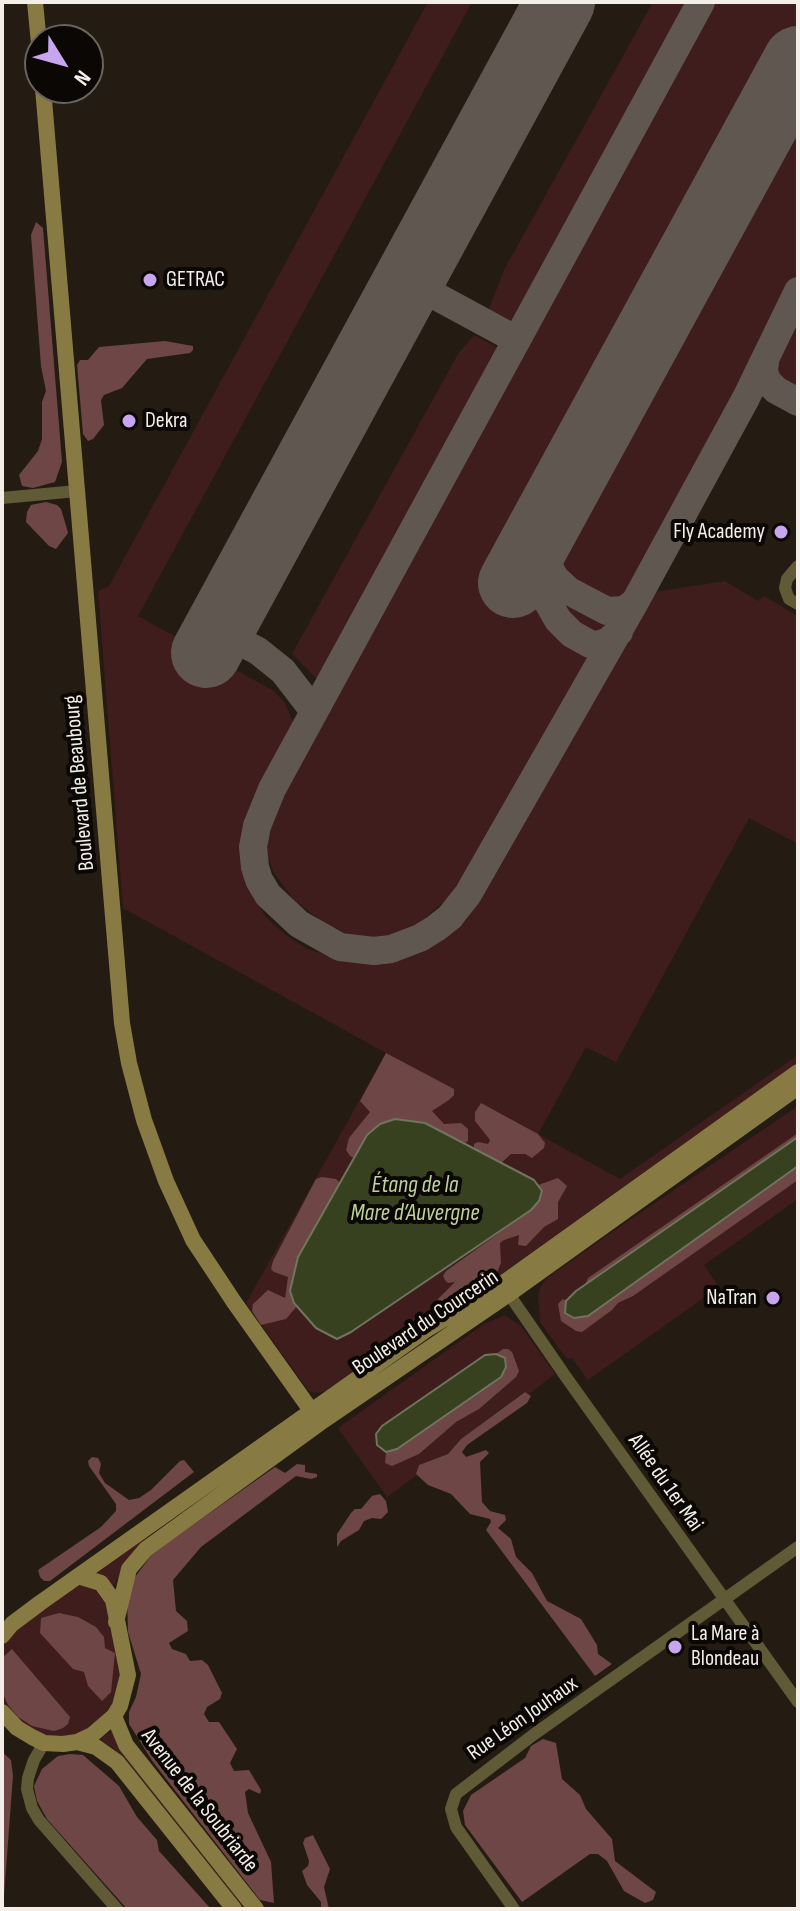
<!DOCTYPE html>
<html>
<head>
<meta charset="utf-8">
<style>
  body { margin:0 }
  #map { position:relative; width:800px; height:1911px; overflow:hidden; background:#241c13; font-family:"Sofia Sans Condensed",sans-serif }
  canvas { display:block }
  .frame { position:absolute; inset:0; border:4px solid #f4eee8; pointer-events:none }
  .north { position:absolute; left:24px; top:24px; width:80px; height:80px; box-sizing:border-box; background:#0a0704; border:2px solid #68635f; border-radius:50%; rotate:127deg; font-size:22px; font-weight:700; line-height:32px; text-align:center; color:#f4eee8 }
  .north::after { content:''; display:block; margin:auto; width:28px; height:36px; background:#c8a6ef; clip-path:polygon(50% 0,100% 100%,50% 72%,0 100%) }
</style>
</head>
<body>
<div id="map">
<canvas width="800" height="1911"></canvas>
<div class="frame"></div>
<div class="north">N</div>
</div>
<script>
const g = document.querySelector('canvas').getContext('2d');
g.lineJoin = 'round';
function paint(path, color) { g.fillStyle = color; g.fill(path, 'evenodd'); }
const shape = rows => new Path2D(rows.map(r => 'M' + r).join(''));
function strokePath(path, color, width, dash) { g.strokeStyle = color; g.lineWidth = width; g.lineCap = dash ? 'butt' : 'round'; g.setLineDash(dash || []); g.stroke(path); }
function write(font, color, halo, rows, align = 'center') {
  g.font = font + ' "Sofia Sans Condensed",sans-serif'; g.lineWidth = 8; g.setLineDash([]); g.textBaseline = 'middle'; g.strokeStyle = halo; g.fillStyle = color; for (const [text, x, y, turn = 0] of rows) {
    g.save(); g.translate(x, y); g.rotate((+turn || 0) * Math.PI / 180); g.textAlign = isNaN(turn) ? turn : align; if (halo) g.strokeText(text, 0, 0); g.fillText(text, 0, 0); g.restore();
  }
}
paint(shape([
  [428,2,472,2,138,616,274,691,285,703,293,722,264,776,242,839,241,862,245,885,266,917,286,935,307,949,354,963,404,959,424,952,466,921,500,867,648,593,725,581,758,601,764,596,798,616,798,844,749,818,616,1062,586,1047,538,1134,620,1179,798,1055,798,1067,537,1255,328,1391,315,1393,309,1391,300,1379,246,1303,386,1053,123,908,98,591,109,586],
  [653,2,687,2,512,321,489,309,504,270],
  [713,2,798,2,798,29,500,576,538,599,566,638,598,656,591,670,588,670,476,857,446,900,408,932,387,938,366,939,346,933,322,921,294,900,274,873,266,852,268,830,276,801],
  [798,95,798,277,737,403,634,593,621,603,607,603,562,577,554,559,558,534],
  [798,305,798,393,775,380,770,369],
  [474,335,498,348,319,681,292,654,458,354],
  [548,582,600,616,607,625,606,633,599,637,590,636,569,624,548,590],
  [798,1106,798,1199,704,1265,719,1287,588,1380,572,1358,567,1359,540,1322,538,1296,541,1286,547,1278,615,1230],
  [505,1315,521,1326,555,1374,529,1394,524,1392,461,1439,448,1454,419,1465,417,1475,387,1497,338,1428,484,1324],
  [144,1536,149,1538,125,1564,113,1587,94,1575],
  [87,1582,109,1598,121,1673,115,1700,108,1714,83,1733,71,1737,48,1736,24,1726,5,1705,2,1699,2,1650,8,1638,20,1624,79,1584],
  [112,1730,249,1909,241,1909,116,1751,100,1739]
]), '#3e1d1c');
paint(shape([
  [36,222,43,228,62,462,55,482,33,488,22,486,19,475,38,451,42,439,42,402,46,391,41,366,31,235],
  [165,341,193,346,193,350,190,353,147,359,122,388,104,395,101,400,104,425,93,439,88,441,83,434,77,365,80,360,88,360,99,347],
  [46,502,57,505,61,509,67,529,68,533,56,549,49,546,26,522,27,512,31,505],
  [386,1053,454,1089,454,1095,449,1100,432,1111,444,1124,461,1123,468,1129,468,1141,465,1143,425,1123,367,1135,354,1158,350,1156,346,1150,349,1138,370,1112,360,1101],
  [481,1103,538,1134,545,1143,544,1148,532,1158,525,1154,511,1154,501,1163,474,1149,474,1144,478,1142,488,1144,490,1140,475,1121,475,1112],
  [798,1133,798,1137,585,1285,588,1278],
  [798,1166,798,1180,633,1296,618,1303,612,1310,582,1332,576,1331,561,1321,558,1304,563,1299,588,1316],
  [322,1177,336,1179,340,1183,298,1257,294,1303,297,1306,286,1319,261,1325,252,1311,253,1304,268,1290,285,1298,288,1277,274,1272,271,1269,273,1261,316,1179],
  [558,1178,567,1186,558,1202,558,1219,544,1227,526,1246,518,1245,519,1235,504,1240,500,1243,501,1263,495,1277,491,1280,483,1277,475,1288,464,1296,452,1299,442,1309,433,1309,438,1299,455,1282,448,1283,445,1280,443,1276,446,1271,531,1210,542,1191,538,1185],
  [503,1349,508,1349,512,1352,519,1371,516,1377,479,1409,456,1422,419,1454,392,1466,385,1463,386,1452,397,1449,501,1377,505,1358,496,1354],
  [525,1392,531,1396,527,1403,467,1445,462,1452,466,1457,486,1450,489,1453,480,1462,482,1502,490,1511,505,1515,506,1520,498,1528,511,1539,516,1557,532,1573,547,1601,581,1619,597,1645,598,1654,612,1664,595,1676,486,1530,491,1522,490,1519,470,1514,451,1494,428,1485,416,1474,419,1465,448,1454,461,1439],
  [92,1457,98,1458,101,1464,99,1473,105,1483,129,1500,139,1498,151,1490,180,1461,184,1460,194,1472,50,1581,44,1581,40,1577,38,1570,101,1527,116,1511,116,1504,89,1466,88,1461],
  [297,1464,305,1465,305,1472,317,1474,317,1477,311,1479,296,1476,201,1547,173,1580,176,1611,187,1621,188,1631,169,1643,172,1649,186,1654,190,1661,202,1660,208,1665,222,1693,220,1699,207,1707,204,1714,209,1722,219,1722,237,1749,230,1763,234,1771,249,1770,261,1790,260,1794,249,1789,245,1792,248,1813,271,1862,274,1903,260,1900,153,1762,129,1724,129,1712,136,1697,141,1674,128,1632,127,1599,129,1585,153,1553,275,1467,285,1473],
  [380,1494,386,1501,388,1512,381,1519,372,1518,364,1521,359,1530,341,1541,337,1547,337,1534,351,1513,355,1509,361,1509,372,1496],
  [59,1613,78,1617,96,1627,104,1637,105,1648,115,1653,111,1692,102,1701,88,1686,84,1672,73,1669,40,1633,41,1618],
  [12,1649,70,1717,68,1724,63,1728,54,1731,32,1726,18,1717,8,1705,2,1692,2,1658],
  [543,1739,556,1743,562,1779,580,1795,586,1809,612,1839,615,1861,656,1892,653,1900,645,1903,624,1891,607,1861,598,1854,590,1854,522,1902,465,1825,463,1811,471,1795,525,1758,531,1746],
  [2,1752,11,1760,13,1776,3,1909],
  [70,1754,83,1755,119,1786,137,1817,157,1840,159,1851,211,1909,127,1909,47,1819,37,1801,34,1786,42,1769,58,1756],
  [313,1835,330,1869,324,1887,329,1909,321,1909,321,1902,307,1885,302,1871,308,1866,309,1861,303,1843,305,1838]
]), '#6d4645');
const water = shape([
  [395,1119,425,1123,534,1180,542,1191,539,1201,531,1210,351,1332,337,1339,316,1328,294,1303,290,1291,298,1257,367,1135,380,1124,395,1119],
  [798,1137,798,1166,588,1316,574,1318,565,1313,566,1301,576,1291,798,1137],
  [496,1354,505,1358,506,1367,501,1377,397,1449,386,1452,377,1445,376,1434,382,1426,485,1355,496,1354]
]);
paint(water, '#374120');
strokePath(water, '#70755c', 2);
strokePath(shape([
  [701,2,272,789,257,826,253,847,255,867,259,880,268,895,299,924,340,947,374,951,391,949,420,938,436,928,450,917,468,894,635,602,746,398,798,291],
  [780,94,798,72],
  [408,281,517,340],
  [765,361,764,371,767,381,776,390,798,402],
  [557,502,542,539,547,563,555,578,569,591,607,611,624,610,635,602],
  [525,562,558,620,572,634,590,644,597,645,607,642,619,632],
  [218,630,258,651,283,671,313,710]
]), '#605850', 28);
strokePath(shape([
  [513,583,798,61],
  [206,653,560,2]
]), '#605850', 70);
strokePath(shape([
  [2,498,77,491],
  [798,566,787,579,785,588,789,599,798,604],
  [504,1287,566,1377,798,1702],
  [44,1743,34,1760,28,1778,27,1789,32,1808,39,1820,117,1909],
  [514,1909,456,1827,451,1809,456,1794,533,1735,798,1547]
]), '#615a37', 12);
strokePath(shape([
  [35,2,40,54],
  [43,88,122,1023,129,1063,144,1120,166,1181,193,1240,234,1302,320,1423],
  [116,1622,129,1569,146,1549,320,1423,509,1294,798,1087],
  [2,1636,12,1624,40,1603,426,1330,502,1284,798,1072],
  [2,1712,17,1728,32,1737,44,1743,63,1744,77,1742,92,1735,114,1716,120,1706,128,1675,113,1600,101,1583,78,1576],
  [114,1716,126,1745,256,1909],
  [77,1742,96,1747,117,1762,234,1909]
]), '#877b43', 16);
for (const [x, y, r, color] of [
  [150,280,8,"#c8a6ef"],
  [129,421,8,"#c8a6ef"],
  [781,532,8,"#c8a6ef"],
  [773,1298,8,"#c8a6ef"],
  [675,1647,8,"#c8a6ef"]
]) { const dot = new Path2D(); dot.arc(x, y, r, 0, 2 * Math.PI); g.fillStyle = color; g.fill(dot); strokePath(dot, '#0a0704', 3); }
write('22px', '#f4eee8', '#0a0704', [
  ["GETRAC",166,280],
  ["Dekra",145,421],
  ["Fly Academy",765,532,"right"],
  ["NaTran",757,1298,"right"],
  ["La Mare à",691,1634],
  ["Blondeau",691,1659]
], 'left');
write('22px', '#f4eee8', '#0a0704', [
  ["Boulevard de Beaubourg",80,783,-95],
  ["Boulevard du Courcerin",426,1323,-34],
  ["Allée du 1er Mai",665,1483,55],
  ["Rue Léon Jouhaux",523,1719,-35],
  ["Avenue de la Soubriarde",199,1801,52]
]);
write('italic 24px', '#bfd396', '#0a0704', [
  ["Étang de la",415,1186],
  ["Mare d’Auvergne",415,1214]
]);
</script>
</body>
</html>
